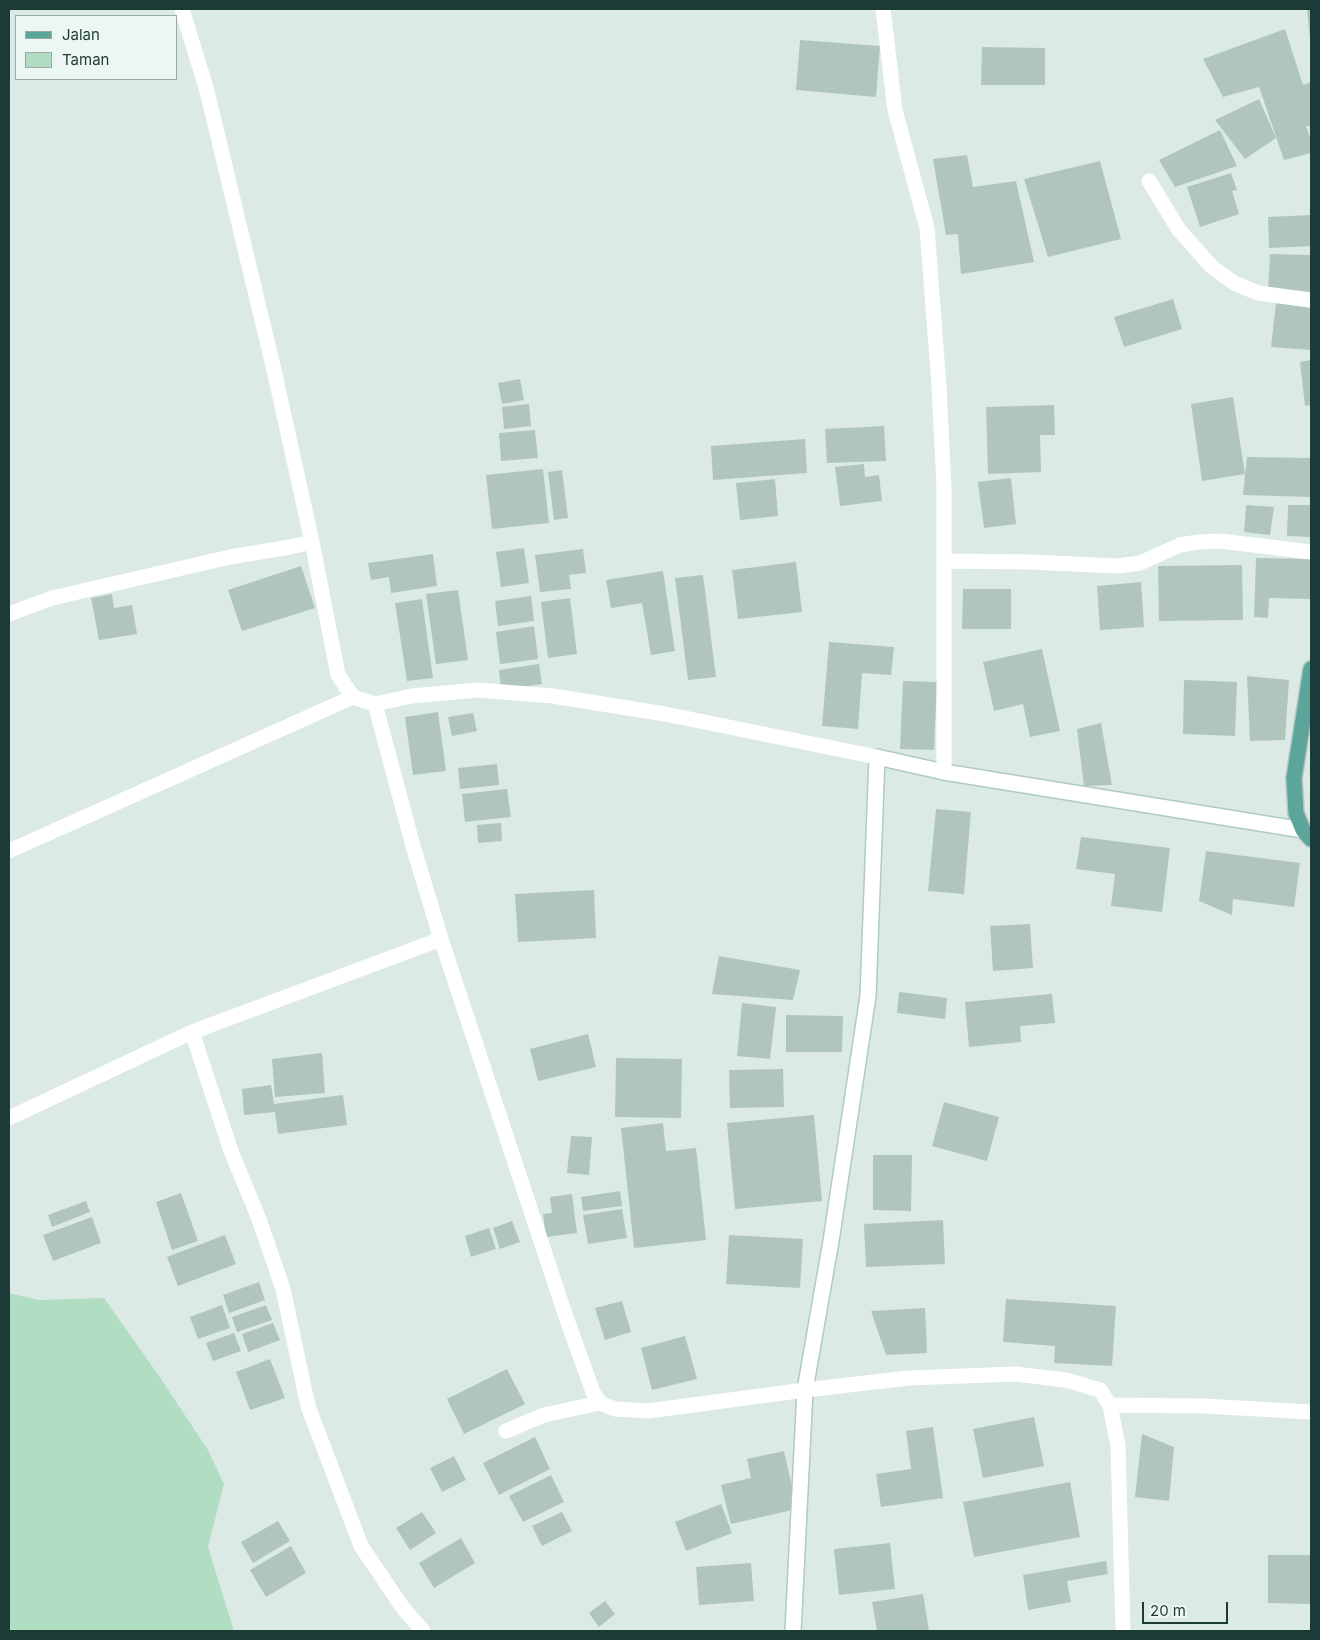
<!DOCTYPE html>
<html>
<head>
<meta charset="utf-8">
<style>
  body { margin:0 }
  #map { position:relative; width:1320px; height:1640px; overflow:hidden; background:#dceae5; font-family:Inter,sans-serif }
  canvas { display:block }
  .frame { position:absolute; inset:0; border:10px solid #1c3a36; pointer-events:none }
  .legend { position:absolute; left:15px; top:15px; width:162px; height:65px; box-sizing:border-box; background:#ecf7f3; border:1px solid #99aba7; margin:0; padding:6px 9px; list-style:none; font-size:15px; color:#1c3a36 }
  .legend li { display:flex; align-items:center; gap:10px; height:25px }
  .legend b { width:25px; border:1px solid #99aba7 }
  .scale { position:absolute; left:1142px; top:1602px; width:86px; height:22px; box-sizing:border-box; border:2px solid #1c3a36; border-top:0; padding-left:6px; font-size:15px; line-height:18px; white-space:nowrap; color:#1c3a36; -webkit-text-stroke:4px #ecf7f3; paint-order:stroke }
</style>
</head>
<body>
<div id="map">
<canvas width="1320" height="1640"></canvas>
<div class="frame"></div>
<ul class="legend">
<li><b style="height:6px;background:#5ba59a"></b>Jalan</li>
<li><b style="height:14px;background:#b1dec3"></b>Taman</li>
</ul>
<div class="scale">20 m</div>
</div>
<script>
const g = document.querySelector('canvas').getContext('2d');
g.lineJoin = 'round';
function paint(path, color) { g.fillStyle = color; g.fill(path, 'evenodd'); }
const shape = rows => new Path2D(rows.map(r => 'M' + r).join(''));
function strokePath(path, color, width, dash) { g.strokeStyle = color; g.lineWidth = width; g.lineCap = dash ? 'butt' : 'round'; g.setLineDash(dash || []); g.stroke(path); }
paint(shape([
  [9,1293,39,1300,104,1298,157,1373,208,1450,224,1484,208,1547,234,1631,9,1631]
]), '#b1dec3');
paint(shape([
  [1307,9,1311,9,1311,39,1310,39],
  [1285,29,1303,85,1311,82,1311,126,1306,126,1311,140,1311,153,1284,160,1259,87,1223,97,1203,59],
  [800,40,880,46,876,97,796,90],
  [982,47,1045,48,1045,85,981,85],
  [1259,99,1276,138,1245,159,1215,120],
  [1220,130,1237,166,1175,187,1159,160],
  [967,155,973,187,1016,181,1034,262,961,274,958,234,946,235,933,159],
  [1100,161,1121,239,1048,257,1024,179],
  [1231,173,1237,190,1232,191,1239,214,1200,227,1187,187],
  [1311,215,1311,246,1269,248,1268,217],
  [1270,254,1311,255,1311,293,1268,291],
  [1173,299,1182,329,1124,347,1114,317],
  [1276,303,1311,308,1311,350,1271,347],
  [1311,360,1311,405,1305,406,1300,362],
  [520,379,524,400,502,404,498,383],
  [1233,397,1245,474,1202,481,1191,404],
  [529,404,531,426,504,429,502,407],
  [1054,405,1055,435,1040,435,1041,472,988,474,986,407],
  [884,426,886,461,827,463,825,429],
  [535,430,538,458,501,461,499,433],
  [805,439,807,473,713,480,711,446],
  [1247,457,1311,458,1311,497,1243,495],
  [864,464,865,477,879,475,882,501,840,506,835,467],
  [543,469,549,523,492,529,486,475],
  [562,470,568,518,554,520,548,472],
  [1011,478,1016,524,984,528,978,482],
  [775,479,778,516,740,520,736,483],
  [1246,505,1274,507,1270,535,1244,532],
  [1288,505,1311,505,1311,537,1287,536],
  [524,548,529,583,501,587,496,552],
  [583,549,586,573,569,575,571,589,540,592,535,555],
  [433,554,437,586,391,593,389,577,371,580,368,563],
  [1256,558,1311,559,1311,599,1269,598,1268,618,1254,617],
  [796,562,802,612,738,619,732,570],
  [1242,565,1243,620,1159,621,1158,566],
  [301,566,315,608,242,631,228,590],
  [663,571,675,651,651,655,642,603,611,608,606,580],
  [703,575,716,677,688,680,675,578],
  [1141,582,1144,627,1100,630,1097,586],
  [963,589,1011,589,1011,629,962,629],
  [458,590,468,660,436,664,426,594],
  [112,594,114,608,132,605,137,634,99,640,91,598],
  [531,596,534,621,498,626,495,601],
  [570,598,577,654,548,658,541,602],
  [422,599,433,678,407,681,395,603],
  [534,626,538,659,500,664,496,632],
  [829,642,894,647,891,675,862,673,858,729,822,726],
  [1042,649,1060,731,1030,737,1023,704,994,711,983,662],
  [539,664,542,684,501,690,499,670],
  [1247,676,1289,680,1285,740,1250,741],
  [1184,680,1237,682,1235,736,1183,734],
  [903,681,937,682,934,750,900,749],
  [438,712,446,771,413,775,405,717],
  [473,713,477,731,452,736,448,717],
  [1101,723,1112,785,1084,786,1077,729],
  [497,764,499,785,460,789,458,768],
  [507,789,511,817,465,822,462,794],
  [936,809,971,812,964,894,928,891],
  [501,823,502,841,478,843,477,825],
  [1081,837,1170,848,1162,912,1111,906,1115,874,1076,869],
  [1206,851,1300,863,1294,907,1233,899,1232,915,1199,901],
  [594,890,596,938,518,942,515,894],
  [1030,924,1033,968,993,971,990,926],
  [719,956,800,970,793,1000,712,994],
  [899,992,947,998,945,1019,897,1013],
  [1052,994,1055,1023,1020,1026,1021,1042,969,1047,965,1002],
  [742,1003,776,1007,770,1059,737,1056],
  [786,1015,843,1016,842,1052,786,1052],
  [588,1034,596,1067,538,1081,530,1049],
  [322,1053,325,1093,275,1097,272,1059],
  [616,1058,682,1059,681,1118,615,1117],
  [783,1069,784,1107,730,1108,729,1070],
  [271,1085,274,1104,343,1095,347,1125,278,1134,275,1112,244,1115,242,1089],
  [944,1102,999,1117,987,1161,932,1146],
  [814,1115,822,1201,735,1209,727,1123],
  [663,1123,666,1151,696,1148,706,1240,634,1248,621,1128],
  [571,1136,592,1137,589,1175,567,1173],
  [873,1155,912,1155,911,1211,873,1210],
  [620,1191,622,1206,583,1211,581,1197],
  [181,1193,198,1241,172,1250,156,1202],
  [572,1194,577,1233,546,1237,543,1214,552,1213,550,1197],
  [86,1201,90,1212,52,1227,48,1215],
  [622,1209,627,1238,588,1244,583,1215],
  [92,1217,101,1243,53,1261,43,1235],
  [943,1220,945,1264,866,1267,864,1224],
  [512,1221,520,1242,500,1249,493,1228],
  [489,1228,496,1249,471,1257,465,1236],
  [225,1235,236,1264,178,1286,167,1257],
  [729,1235,803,1239,800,1288,726,1284],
  [259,1282,265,1300,229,1313,223,1295],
  [1006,1299,1116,1306,1112,1366,1054,1363,1055,1346,1003,1342],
  [622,1301,631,1332,605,1340,595,1308],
  [222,1305,230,1328,198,1339,190,1317],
  [266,1305,272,1320,237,1332,232,1317],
  [925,1308,927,1353,886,1355,871,1311],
  [273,1323,280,1340,248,1352,242,1334],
  [234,1333,241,1351,213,1361,206,1343],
  [685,1336,697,1379,652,1390,641,1348],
  [270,1359,285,1398,250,1410,236,1372],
  [507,1369,525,1404,464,1434,447,1399],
  [1034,1417,1044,1466,983,1478,973,1429],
  [933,1427,943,1498,881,1507,876,1474,911,1469,906,1431],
  [1142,1434,1174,1447,1169,1501,1135,1497],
  [535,1437,550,1469,499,1495,483,1463],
  [784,1451,797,1509,731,1524,721,1485,751,1478,747,1459],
  [454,1456,466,1480,442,1492,430,1468],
  [551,1475,564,1502,523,1522,509,1496],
  [1070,1482,1080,1537,974,1557,963,1502],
  [721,1504,732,1533,686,1551,675,1522],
  [422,1512,436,1533,410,1550,396,1528],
  [562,1512,572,1531,542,1546,532,1526],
  [278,1521,290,1541,253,1563,241,1542],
  [461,1538,475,1563,434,1588,419,1563],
  [890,1543,895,1589,839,1595,834,1549],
  [291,1546,306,1573,266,1597,250,1570],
  [1268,1555,1311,1555,1311,1604,1268,1603],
  [1106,1561,1108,1574,1067,1581,1071,1602,1028,1610,1023,1575],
  [751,1563,754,1601,699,1605,696,1567],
  [923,1594,929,1631,877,1631,872,1602],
  [605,1601,615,1614,599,1627,589,1613]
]), '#b1c5bf');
const secondary = shape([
  [793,1631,805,1390,831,1241,868,996,877,757,944,772,1303,830]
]);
const primary = shape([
  [1311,669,1294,778,1296,813,1303,830,1311,839]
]);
strokePath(secondary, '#aecbc4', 18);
strokePath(primary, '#bbc4c3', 18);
strokePath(shape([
  [182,9,207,91,274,370,312,542],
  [883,9,895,110,927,228,939,386,944,488,944,772],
  [1149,181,1179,230,1212,267,1234,283,1258,293,1311,300],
  [945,561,1029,562,1118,566,1140,563,1180,545,1198,542,1220,541,1311,552],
  [9,614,52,598,230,557,290,547,312,542,338,675,353,697,375,704,412,696,478,690,553,696,665,714,877,757],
  [375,704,413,846,441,939,566,1317,593,1392,600,1403,615,1409,648,1411,805,1390,909,1378,1015,1374,1066,1380,1100,1390,1110,1405,1204,1406,1311,1412],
  [9,851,353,697],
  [192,1032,231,1151,259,1219,283,1289,308,1406,361,1546,403,1608,423,1631],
  [9,1118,192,1032,441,939],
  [1110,1405,1118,1446,1123,1631],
  [506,1431,544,1415,600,1403]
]), '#fff', 15);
strokePath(secondary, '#fff', 15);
strokePath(primary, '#5ba59a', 15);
</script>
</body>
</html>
